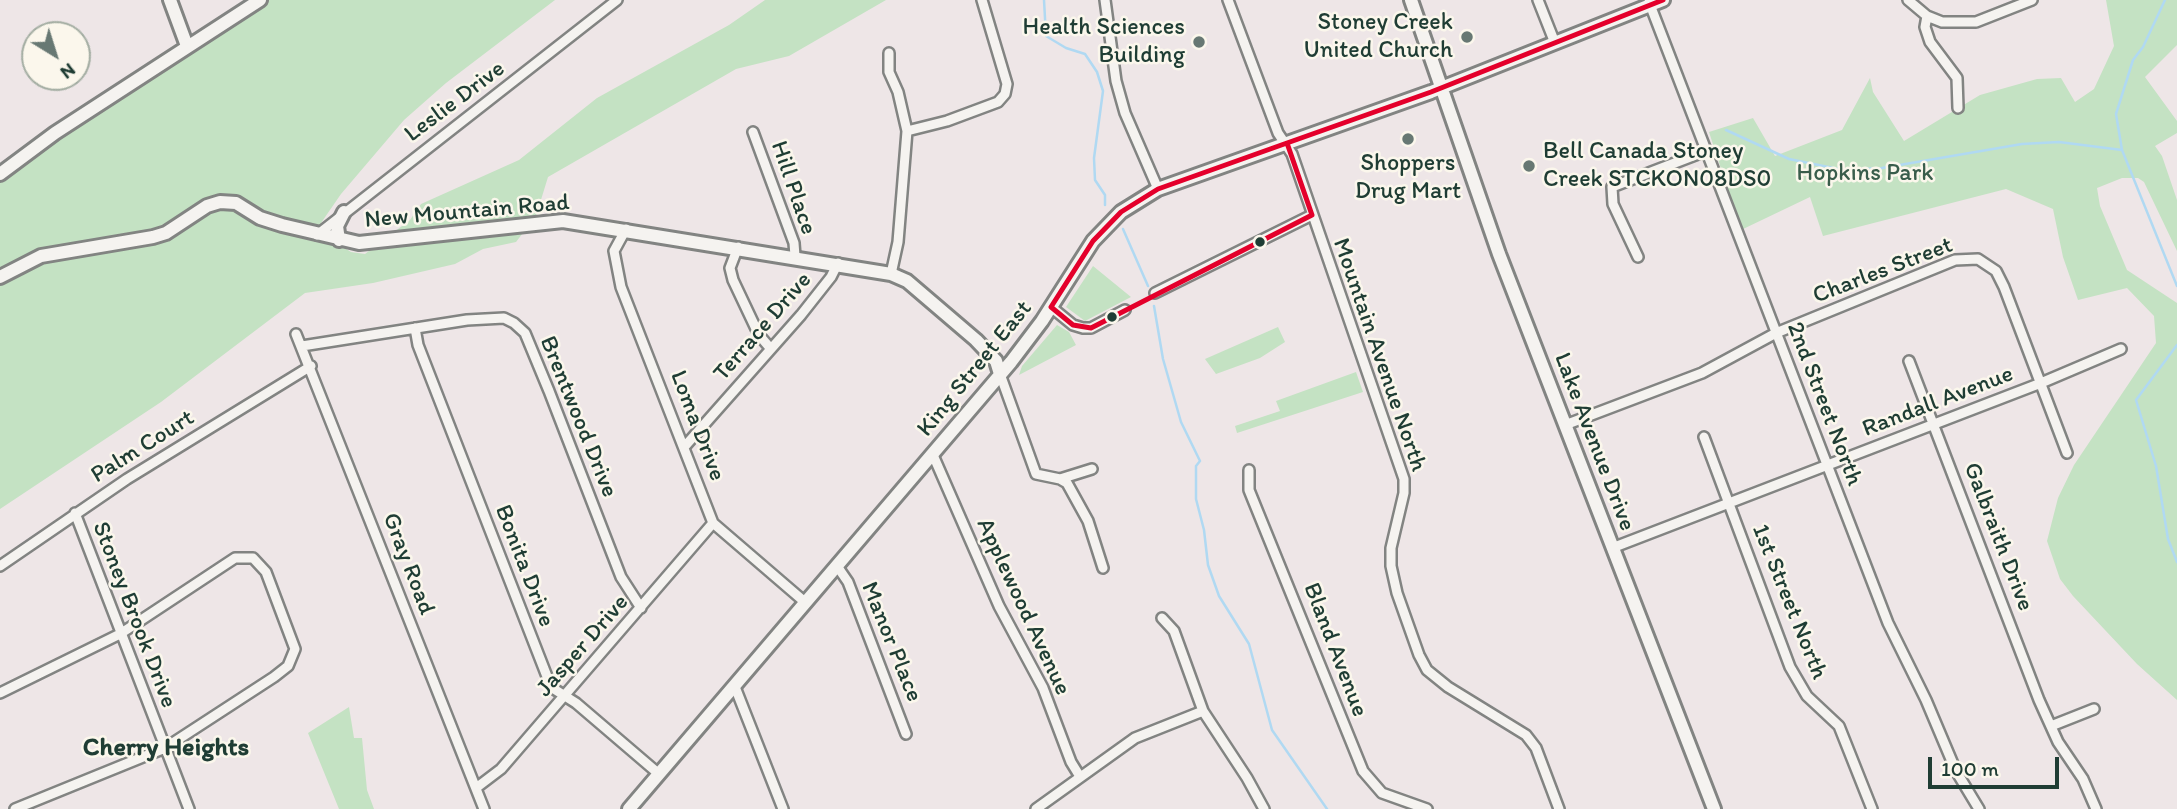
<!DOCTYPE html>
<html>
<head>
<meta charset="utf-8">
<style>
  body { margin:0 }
  #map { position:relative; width:2177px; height:809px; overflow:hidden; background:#eee6e7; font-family:Itim,sans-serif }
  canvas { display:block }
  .north { position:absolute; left:21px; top:21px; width:70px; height:70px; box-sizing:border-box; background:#fbf7ec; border:2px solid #a3ada2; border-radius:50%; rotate:142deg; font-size:19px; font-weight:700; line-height:28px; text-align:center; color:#1f3d34 }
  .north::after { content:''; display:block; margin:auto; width:24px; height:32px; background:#677873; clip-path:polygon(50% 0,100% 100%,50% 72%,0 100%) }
  .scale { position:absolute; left:1928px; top:757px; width:131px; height:32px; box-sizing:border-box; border:4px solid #1f3d34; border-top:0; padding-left:9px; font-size:21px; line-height:24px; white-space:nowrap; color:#1f3d34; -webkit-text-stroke:5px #fbf7ec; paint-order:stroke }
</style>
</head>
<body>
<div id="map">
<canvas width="2177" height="809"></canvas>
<div class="north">N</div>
<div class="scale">100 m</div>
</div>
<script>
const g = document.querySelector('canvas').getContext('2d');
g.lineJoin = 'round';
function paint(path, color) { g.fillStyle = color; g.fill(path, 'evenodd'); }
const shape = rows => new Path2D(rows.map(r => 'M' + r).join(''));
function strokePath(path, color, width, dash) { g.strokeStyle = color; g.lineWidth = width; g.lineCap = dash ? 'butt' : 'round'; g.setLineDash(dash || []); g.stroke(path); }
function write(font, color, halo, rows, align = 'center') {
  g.font = font + ' Itim,sans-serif'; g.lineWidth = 5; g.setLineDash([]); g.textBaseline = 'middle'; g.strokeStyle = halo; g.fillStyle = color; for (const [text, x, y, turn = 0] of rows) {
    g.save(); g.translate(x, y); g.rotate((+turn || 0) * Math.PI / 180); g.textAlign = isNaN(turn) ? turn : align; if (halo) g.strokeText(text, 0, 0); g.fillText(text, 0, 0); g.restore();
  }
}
paint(shape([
  [264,0,555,0,446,83,404,120,341,194,321,223,325,235,351,252,365,254,410,220,421,204,519,160,597,98,729,25,765,0,886,0,789,56,736,69,548,177,536,216,516,242,483,249,455,264,373,283,305,293,161,402,0,509,0,182,32,148],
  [2106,0,2177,0,2177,45,2145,77,2177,121,2177,133,2155,146,2162,156,2177,200,2177,251,2144,182,2138,178,2122,178,2097,188,2100,206,2127,270,2177,303,2177,700,2137,664,2073,596,2060,579,2047,541,2058,498,2074,465,2156,343,2154,316,2127,288,2078,300,2063,257,2053,209,2006,189,1823,236,1810,197,1741,230,1709,132,1753,118,1775,156,1842,130,1870,78,1873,92,1904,141,1980,95,2037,79,2061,78,2075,102,2094,89,2114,46],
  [1093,266,1131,297,1085,321,1066,307],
  [1057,325,1069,332,1076,345,1019,375,1022,366],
  [1278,327,1285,342,1260,358,1216,374,1205,359],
  [1356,372,1363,392,1237,433,1235,426,1280,411,1276,401],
  [349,707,354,738,362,738,367,790,374,809,339,809,308,733]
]), '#c4e2c3');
strokePath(shape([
  [1044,0,1046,36,1066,48,1085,54,1097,72,1103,91,1094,158,1095,180,1105,195,1105,205],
  [2165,0,2143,47,2133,60,2116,114,2122,150,2177,286],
  [1726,130,1789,159,1843,170,1882,168,2022,144,2059,142,2122,150],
  [1123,229,1148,286],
  [1154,306,1163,359,1181,422,1200,461,1196,466,1196,499,1204,530,1208,565,1219,596,1249,644,1272,730,1327,809],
  [2177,345,2136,400,2156,466,2168,539,2177,562]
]), '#b0d9f2', 2.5);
const street = shape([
  [1105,0,1116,81,1125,113,1158,189],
  [1228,0,1278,133,1292,154,1404,479,1404,493,1391,548,1391,566,1397,593,1419,655,1427,670,1448,687,1526,735,1536,748,1559,809],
  [1538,0,1555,43],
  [1908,0,1927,16,1942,22,1976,22,2032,0],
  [1649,2,1888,623,1926,700,1956,771,1979,809],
  [1927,16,1925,27,1930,42,1957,78,1958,108],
  [889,53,889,72,898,92,907,131],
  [753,132,794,243,795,256],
  [626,229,614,251,621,287,713,523,806,603],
  [317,235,617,0],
  [738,247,730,268,733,280,759,335,771,349],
  [1638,257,1613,204,1612,187,1706,151],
  [891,274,898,242,907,131,947,121,998,102,1005,94,1007,84,982,0],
  [1155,293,1312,215],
  [1051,307,1073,325,1083,328,1091,328,1125,310],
  [415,328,418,345,548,679,554,689,576,703,659,774],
  [296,334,484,809],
  [302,346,467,320,504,318,514,323,525,333,549,391,621,577,641,608],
  [1909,361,2039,700,2058,742,2083,779,2096,809],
  [1000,374,1036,474,1060,479,1092,469],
  [1565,425,1702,373,1776,333,1955,260,1978,259,1996,271,2004,287,2067,453],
  [1704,437,1790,667,1807,696,1839,726,1872,809],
  [686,445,801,315,831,277,838,263],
  [933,455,999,606,1043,688,1071,762,1079,775],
  [1249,470,1249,490,1363,771,1382,793,1427,809],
  [1060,479,1067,483,1088,521,1103,568],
  [75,513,189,809],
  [1612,548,2041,383,2121,349],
  [0,566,127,479,311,366],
  [837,566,848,582,906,734],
  [1162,618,1174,631,1203,711,1247,778,1264,809],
  [735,687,783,809],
  [0,693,120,634,235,558,253,558,266,572,295,649,288,666,274,677,165,748,15,809],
  [2051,726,2094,709],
  [476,788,501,769,713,523],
  [1036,809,1135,738,1203,711]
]);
const secondary = shape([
  [170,0,187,46],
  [1411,0,1499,254,1714,809],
  [0,174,55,133,260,0],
  [339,240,337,226,344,212],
  [0,277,41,256,153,237,166,233,207,206,220,202,236,203,260,218,282,225,359,243,563,221,891,274,907,281,976,340,996,361,1000,374],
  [629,809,1011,362,1042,321,1093,241,1121,212,1158,189,1431,92,1663,0]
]);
strokePath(street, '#828482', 14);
strokePath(secondary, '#828482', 18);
strokePath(street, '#f5f3f0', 9);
strokePath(secondary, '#f5f3f0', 12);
strokePath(shape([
  [1287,143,1312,215,1091,328,1073,325,1051,307,1093,241,1121,212,1158,189,1287,143],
  [1287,143,1431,92,1663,0]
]), '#e4002b', 5);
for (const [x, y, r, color] of [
  [1467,37,7,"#677873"],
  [1199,42,7,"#677873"],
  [1408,139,7,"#677873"],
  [1529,166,7,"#677873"],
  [1260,242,6,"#1f3d34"],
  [1112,317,6,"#1f3d34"]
]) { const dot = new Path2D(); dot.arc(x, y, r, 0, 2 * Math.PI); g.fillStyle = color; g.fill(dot); strokePath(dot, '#fbf7ec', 2.5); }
write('24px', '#1f3d34', '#fbf7ec', [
  ["Stoney Creek",1453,23],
  ["United Church",1453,51],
  ["Health Sciences",1185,28],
  ["Building",1185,56],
  ["Bell Canada Stoney",1543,152,"left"],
  ["Creek STCKON08DS0",1543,180,"left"],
  ["Shoppers",1408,164,"center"],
  ["Drug Mart",1408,192,"center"]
], 'right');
write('24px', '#1f3d34', '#fbf7ec', [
  ["Leslie Drive",455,102,-37],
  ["Hill Place",793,188,71],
  ["New Mountain Road",467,212,-5],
  ["Charles Street",1883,271,-21],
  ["Terrace Drive",763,327,-49],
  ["Mountain Avenue North",1379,355,71],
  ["King Street East",975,369,-51],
  ["Randall Avenue",1938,402,-21],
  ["2nd Street North",1824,404,69],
  ["Brentwood Drive",578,417,68],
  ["Loma Drive",697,426,69],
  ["Lake Avenue Drive",1594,442,69],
  ["Palm Court",143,447,-32],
  ["Galbraith Drive",1998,537,69],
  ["Gray Road",408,564,69],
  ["Bonita Drive",524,566,69],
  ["1st Street North",1789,602,68],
  ["Applewood Avenue",1023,607,65],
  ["Stoney Brook Drive",134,615,69],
  ["Manor Place",891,642,68],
  ["Jasper Drive",583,646,-49],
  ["Bland Avenue",1335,650,69]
]);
write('24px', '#395d4b', '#fbf7ec', [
  ["Hopkins Park",1865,174]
]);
write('bold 26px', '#1f3d34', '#fbf7ec', [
  ["Cherry Heights",166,748]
]);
</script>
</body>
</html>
